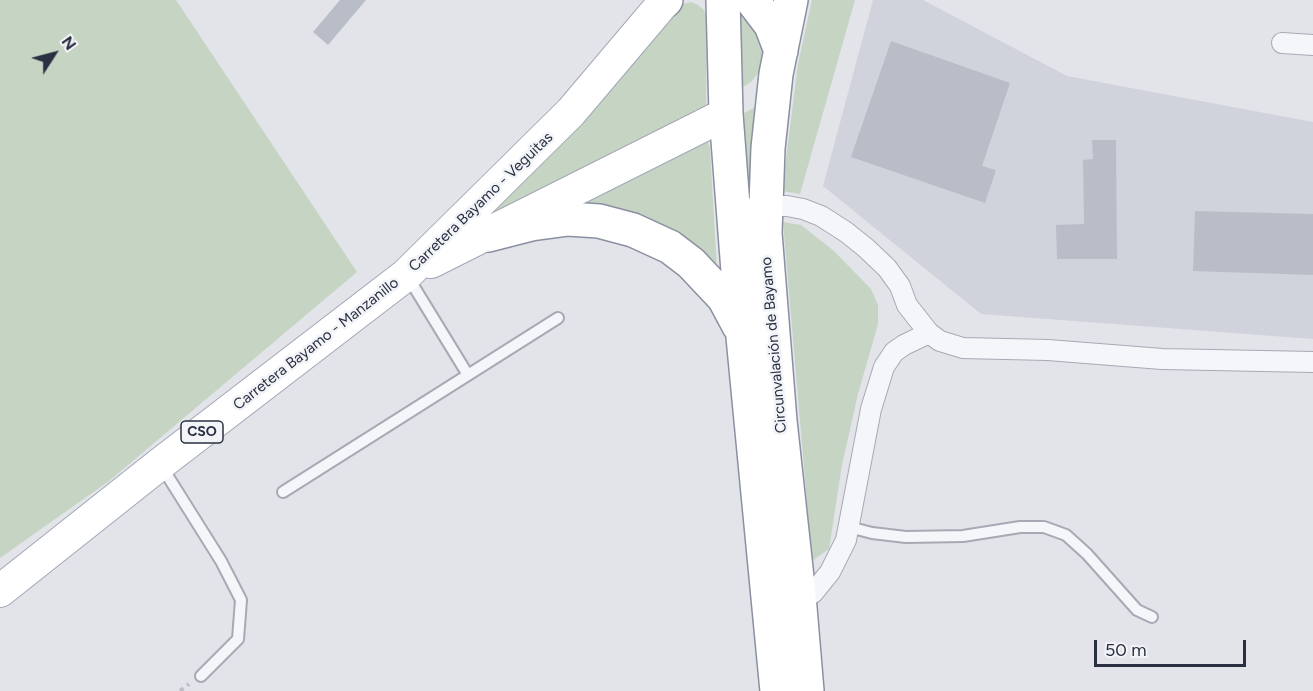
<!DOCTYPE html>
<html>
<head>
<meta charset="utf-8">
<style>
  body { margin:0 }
  #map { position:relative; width:1313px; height:691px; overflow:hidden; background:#e2e4ea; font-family:Figtree,sans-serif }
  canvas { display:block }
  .north { position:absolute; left:24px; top:24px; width:60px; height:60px; -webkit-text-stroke:4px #f2f4f8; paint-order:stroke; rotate:54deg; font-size:16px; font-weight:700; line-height:24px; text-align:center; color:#2a3042 }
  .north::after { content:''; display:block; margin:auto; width:21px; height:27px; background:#2a3042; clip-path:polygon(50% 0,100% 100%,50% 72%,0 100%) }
  .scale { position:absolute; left:1094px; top:640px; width:152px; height:27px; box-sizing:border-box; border:3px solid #2a3042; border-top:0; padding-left:8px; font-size:18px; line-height:21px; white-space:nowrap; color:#2a3042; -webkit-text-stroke:4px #f2f4f8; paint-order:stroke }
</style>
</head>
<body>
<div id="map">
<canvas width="1313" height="691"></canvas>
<div class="north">N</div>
<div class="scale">50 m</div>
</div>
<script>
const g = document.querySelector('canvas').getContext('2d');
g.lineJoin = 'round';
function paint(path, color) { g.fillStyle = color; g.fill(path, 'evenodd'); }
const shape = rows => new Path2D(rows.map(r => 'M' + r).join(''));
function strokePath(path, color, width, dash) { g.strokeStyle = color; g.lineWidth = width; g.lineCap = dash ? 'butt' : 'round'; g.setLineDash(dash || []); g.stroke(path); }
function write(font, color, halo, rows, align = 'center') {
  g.font = font + ' Figtree,sans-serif'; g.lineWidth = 5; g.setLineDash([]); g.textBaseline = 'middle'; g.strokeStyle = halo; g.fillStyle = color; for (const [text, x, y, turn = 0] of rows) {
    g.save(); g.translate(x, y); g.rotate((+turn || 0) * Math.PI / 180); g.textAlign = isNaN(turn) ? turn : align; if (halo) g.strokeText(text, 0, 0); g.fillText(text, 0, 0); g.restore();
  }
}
paint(shape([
  [873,0,923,0,1067,76,1313,122,1313,339,981,314,823,186]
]), '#d0d3dc');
paint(shape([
  [0,0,176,0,357,272,109,481,0,558],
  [812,0,855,0,800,194,782,191,798,64],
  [691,2,698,5,704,10,707,17,706,108,482,218,675,6],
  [739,4,766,45,762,69,751,82,738,90],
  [758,106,754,171,750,176,745,179,732,119],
  [704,138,708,142,710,149,717,270,596,204,577,201],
  [783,222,801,225,834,251,871,289,878,305,878,324,858,394,842,465,829,549,812,561]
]), '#c6d4c3');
paint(shape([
  [340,0,366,0,328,45,313,32],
  [891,41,1010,83,982,166,996,170,985,203,851,157],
  [1092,140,1116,140,1117,259,1057,259,1056,225,1084,224,1083,160,1093,159],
  [1195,211,1313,214,1313,275,1193,271]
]), '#b9bdc7');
const lane = shape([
  [408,277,468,375],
  [162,467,221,561,241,600,238,639,201,676],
  [283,492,558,318],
  [849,527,872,533,906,537,963,536,1020,527,1044,527,1066,535,1087,554,1137,610,1152,617]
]);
const street = shape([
  [1282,43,1313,45],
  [756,206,787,206,803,209,821,216,846,232,866,248,887,268,900,286,907,305,929,333,940,341,963,348,1048,350,1162,359,1313,362],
  [789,597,813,593,830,572,846,540,871,409,884,367,894,352,904,345,929,333]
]);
const primary = shape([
  [431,262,718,118],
  [0,591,160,464,406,275,571,112,665,1]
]);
const highway = shape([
  [723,0,726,114,743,337,777,691],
  [752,0,771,25,781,51],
  [791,0,776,74,768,148,765,233,780,421,799,596,807,691],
  [665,1,666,0],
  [488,235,531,224,568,219,599,221,633,230,670,247,691,263,724,298,739,326]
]);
strokePath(lane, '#a7aab4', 14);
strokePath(street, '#a7aab4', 22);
strokePath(primary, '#a1a7b6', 34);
strokePath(highway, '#8a90a1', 36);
strokePath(shape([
  [180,691,189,684]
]), '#bcbfc6', 4, [4.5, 4.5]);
strokePath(lane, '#f5f6f9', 10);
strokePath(street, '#f5f6f9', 20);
strokePath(primary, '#fff', 32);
strokePath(highway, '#fff', 33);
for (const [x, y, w] of [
  [202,432,42]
]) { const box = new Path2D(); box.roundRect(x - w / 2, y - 11, w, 22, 4.5); g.fillStyle = '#f2f4f8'; g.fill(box); strokePath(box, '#2a3042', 1.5); }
write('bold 14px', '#2a3042', null, [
  ["CSO",202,432]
]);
write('15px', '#2a3042', '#f2f4f8', [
  ["Carretera Bayamo - Veguitas",481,202,-44],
  ["Carretera Bayamo - Manzanillo",316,344,-38],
  ["Circunvalación de Bayamo",774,345,-95]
]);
</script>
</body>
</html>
